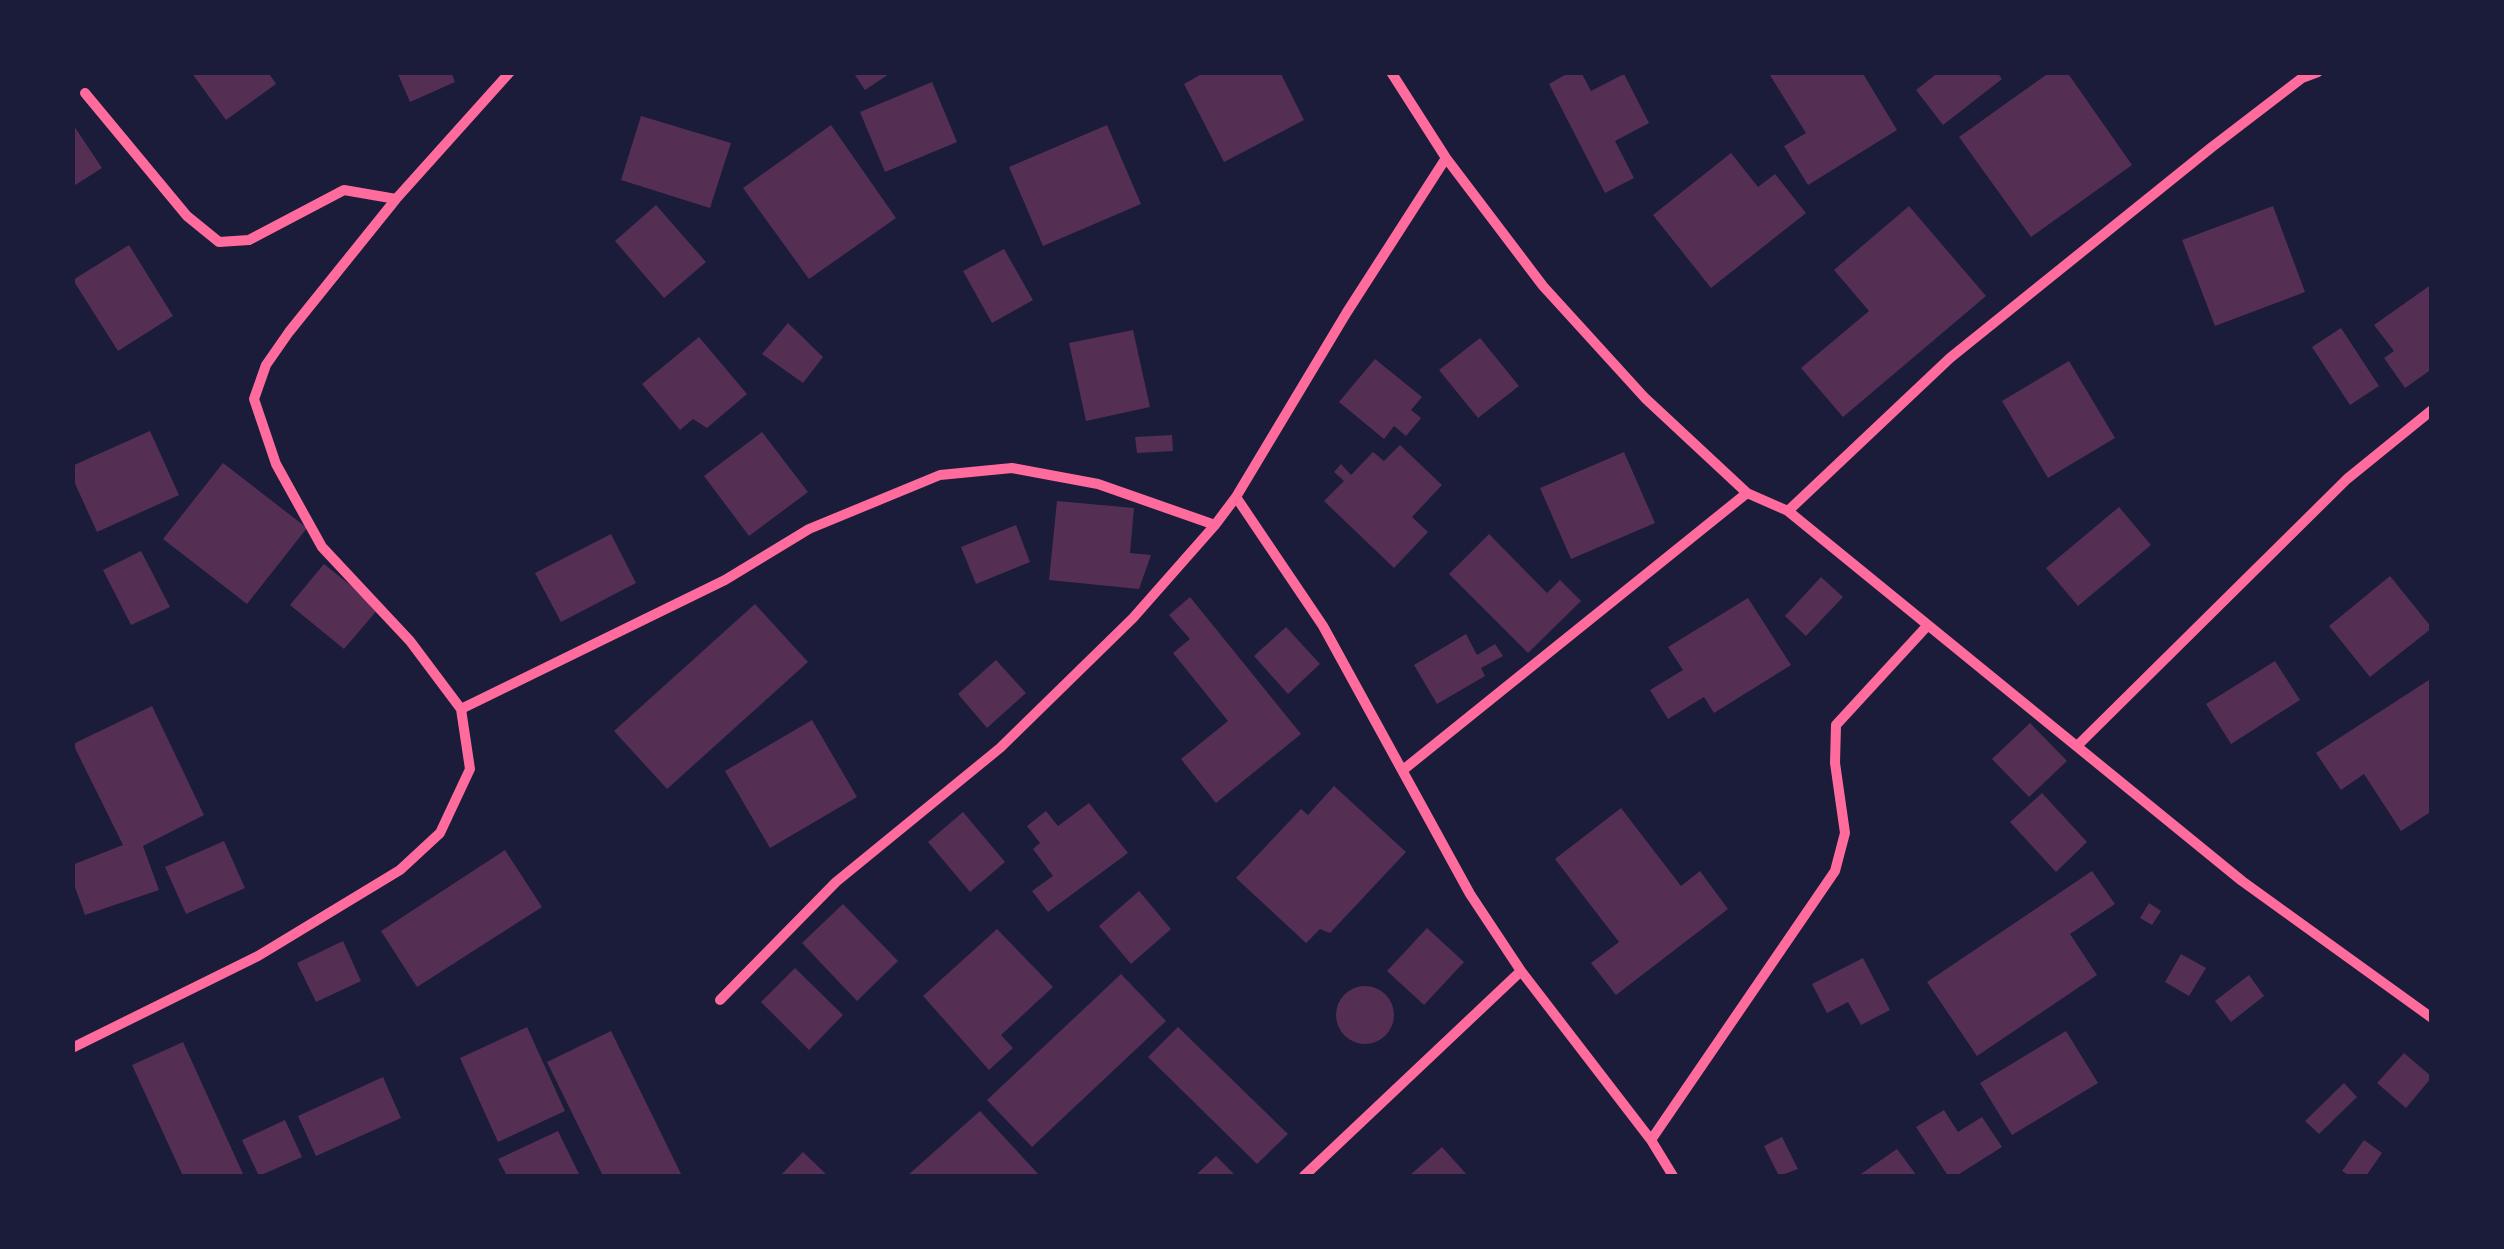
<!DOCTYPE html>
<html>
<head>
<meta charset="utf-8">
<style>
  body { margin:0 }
  #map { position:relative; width:2504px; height:1249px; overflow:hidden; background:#1b1b3a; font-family:"Varela Round",sans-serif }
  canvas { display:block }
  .frame { position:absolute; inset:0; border:75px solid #1b1b3a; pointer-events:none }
</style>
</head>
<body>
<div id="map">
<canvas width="2504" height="1249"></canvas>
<div class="frame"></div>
</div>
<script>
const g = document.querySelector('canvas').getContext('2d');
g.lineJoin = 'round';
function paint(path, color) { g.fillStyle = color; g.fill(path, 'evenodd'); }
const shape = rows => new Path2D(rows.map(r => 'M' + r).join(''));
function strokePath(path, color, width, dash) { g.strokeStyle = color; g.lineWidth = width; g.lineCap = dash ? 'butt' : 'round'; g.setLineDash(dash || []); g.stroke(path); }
paint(shape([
  [191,72,268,72,276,84,226,120],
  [397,72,451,72,455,82,410,102],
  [853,72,892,72,865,90],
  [1205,72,1280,72,1304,120,1224,162,1184,84],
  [1570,72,1581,72,1591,91,1624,74,1649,123,1615,141,1634,178,1605,193,1549,84],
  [1768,72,1862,72,1897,130,1808,185,1784,146,1806,133],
  [1939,72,1997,72,2002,79,1943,125,1916,90],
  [2050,72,2067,72,2132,165,2031,237,1959,137],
  [932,82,957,142,885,172,860,112],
  [641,116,731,143,710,208,621,180],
  [72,123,102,168,72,187],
  [831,125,896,218,809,279,743,188],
  [1107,125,1141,204,1043,246,1009,167],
  [1731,153,1758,187,1775,174,1806,213,1711,288,1653,215],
  [656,205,706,262,664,298,615,241],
  [1909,206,1986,296,1843,417,1801,368,1869,311,1834,270],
  [2273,206,2305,292,2215,326,2182,240],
  [129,245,173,316,118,351,73,280],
  [1004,249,1033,300,992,323,963,271],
  [2432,284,2432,369,2405,388,2384,358,2394,351,2374,325],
  [788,323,823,357,803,383,762,354],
  [2341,328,2379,386,2350,405,2312,347],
  [1133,330,1150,407,1086,421,1069,343],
  [699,337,747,394,707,428,693,419,680,430,642,384],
  [1480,338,1519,386,1478,418,1439,370],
  [1375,359,1422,397,1411,410,1421,418,1406,436,1394,426,1384,439,1339,402],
  [2069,361,2115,438,2048,478,2002,401],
  [150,431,179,495,97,532,72,477,72,466],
  [762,432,808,492,749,536,704,476],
  [1172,435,1173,451,1137,453,1135,437],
  [1400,445,1442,485,1412,517,1428,532,1394,568,1324,501,1344,481,1334,472,1341,464,1351,475,1373,452,1384,461],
  [1624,452,1655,523,1571,559,1540,488],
  [223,463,307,528,247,604,163,539],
  [1057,501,1134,508,1130,553,1151,555,1139,589,1049,580],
  [2119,507,2151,545,2078,606,2046,568],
  [1016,525,1030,562,976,584,961,547],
  [611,534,636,583,561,622,535,573],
  [1489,534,1547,593,1560,580,1581,601,1528,653,1449,574],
  [141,551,170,607,131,625,103,570],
  [324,564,379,608,344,649,290,605],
  [2390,576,2432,628,2370,677,2329,626],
  [1821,577,1843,597,1806,636,1785,616],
  [1190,597,1301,734,1216,803,1181,759,1228,721,1173,653,1190,639,1169,615],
  [1748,598,1791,665,1714,713,1704,697,1668,719,1650,690,1683,670,1668,647],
  [755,604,808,662,667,789,614,731],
  [1286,627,1320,664,1288,694,1254,656],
  [1466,634,1477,655,1495,644,1503,656,1481,668,1485,676,1437,704,1414,665],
  [996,660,1026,693,987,728,958,694],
  [2275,661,2300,700,2231,744,2206,704],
  [2432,678,2432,811,2401,831,2364,774,2341,790,2316,753],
  [152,706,204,815,143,846,159,890,85,915,72,879,72,865,123,845,73,744],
  [812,720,857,797,770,848,725,771],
  [2030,723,2067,761,2029,797,1992,759],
  [1334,786,1406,852,1330,933,1320,929,1306,943,1236,878,1301,809,1308,815],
  [2042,793,2087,842,2056,872,2010,822],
  [1089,803,1128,853,1048,912,1032,891,1053,876,1033,849,1040,843,1027,826,1046,811,1058,826],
  [1621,808,1681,886,1700,871,1728,909,1616,995,1591,963,1619,942,1555,859],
  [963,812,1005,862,970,892,928,842],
  [224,841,245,888,186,914,165,867],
  [505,850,542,907,417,987,381,931],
  [2092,871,2115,904,2070,934,2097,975,1977,1056,1927,982],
  [1139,891,1171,929,1131,964,1099,926],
  [2149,903,2161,911,2152,925,2140,918],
  [843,904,898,961,857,1001,802,943],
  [1427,928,1464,962,1424,1005,1387,971],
  [997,929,1053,987,1001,1035,1013,1048,989,1070,923,996],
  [343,941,361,981,316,1002,297,963],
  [2181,954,2206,968,2189,996,2165,982],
  [1863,958,1890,1010,1861,1025,1848,1002,1827,1013,1812,984],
  [795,968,843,1015,809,1050,761,1002],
  [1121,974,1166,1021,1032,1147,987,1100],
  [2249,975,2264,996,2231,1022,2215,1001],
  '1336 1015a29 29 0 1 1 58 0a29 29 0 1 1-58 0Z',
  [527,1027,565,1111,498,1142,460,1058],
  [1178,1027,1288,1134,1257,1164,1148,1057],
  [611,1031,682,1176,603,1176,547,1062],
  [2066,1031,2098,1083,2012,1135,1980,1083],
  [183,1042,244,1176,183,1176,132,1065],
  [2404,1053,2432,1077,2406,1108,2377,1083],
  [383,1077,401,1118,316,1156,298,1116],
  [2344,1083,2357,1097,2319,1134,2305,1121],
  [1944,1110,1958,1132,1982,1117,2002,1147,1956,1176,1948,1176,1916,1127],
  [980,1111,1040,1176,907,1176],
  [285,1120,302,1157,259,1176,242,1140],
  [558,1131,580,1176,507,1176,498,1159],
  [1782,1137,1798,1169,1779,1176,1764,1146],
  [2364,1140,2382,1153,2366,1176,2350,1176,2342,1171],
  [1442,1147,1468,1176,1409,1176],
  [1897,1149,1917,1176,1858,1176],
  [803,1152,828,1176,780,1176],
  [1216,1156,1236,1176,1195,1176]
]), '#542f53');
strokePath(shape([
  [1391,72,1446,158,1543,286,1645,398,1747,493,1788,511,2242,881,2432,1018],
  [85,93,187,216,219,242,249,240,344,190,396,199],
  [1236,497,1323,626,1470,894,1521,971,1651,1140,1673,1176],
  [1788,511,1950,358,2212,147,2302,78,2318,72],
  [461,709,725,580,809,529,940,475,1012,468,1098,484,1215,525],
  [2077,746,2347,479,2432,410],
  [1403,770,1747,493],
  [720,1000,836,882,1000,748,1133,618,1215,525,1236,497,1347,312,1446,158],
  [74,1047,258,956,400,870,440,833,470,769,461,709,410,641,322,547,276,464,254,399,266,365,289,332,396,199,510,72],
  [1651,1140,1835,871,1845,833,1835,763,1836,725,1928,625],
  [1304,1176,1521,971]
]), '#ff6b9d', 10);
</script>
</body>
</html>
